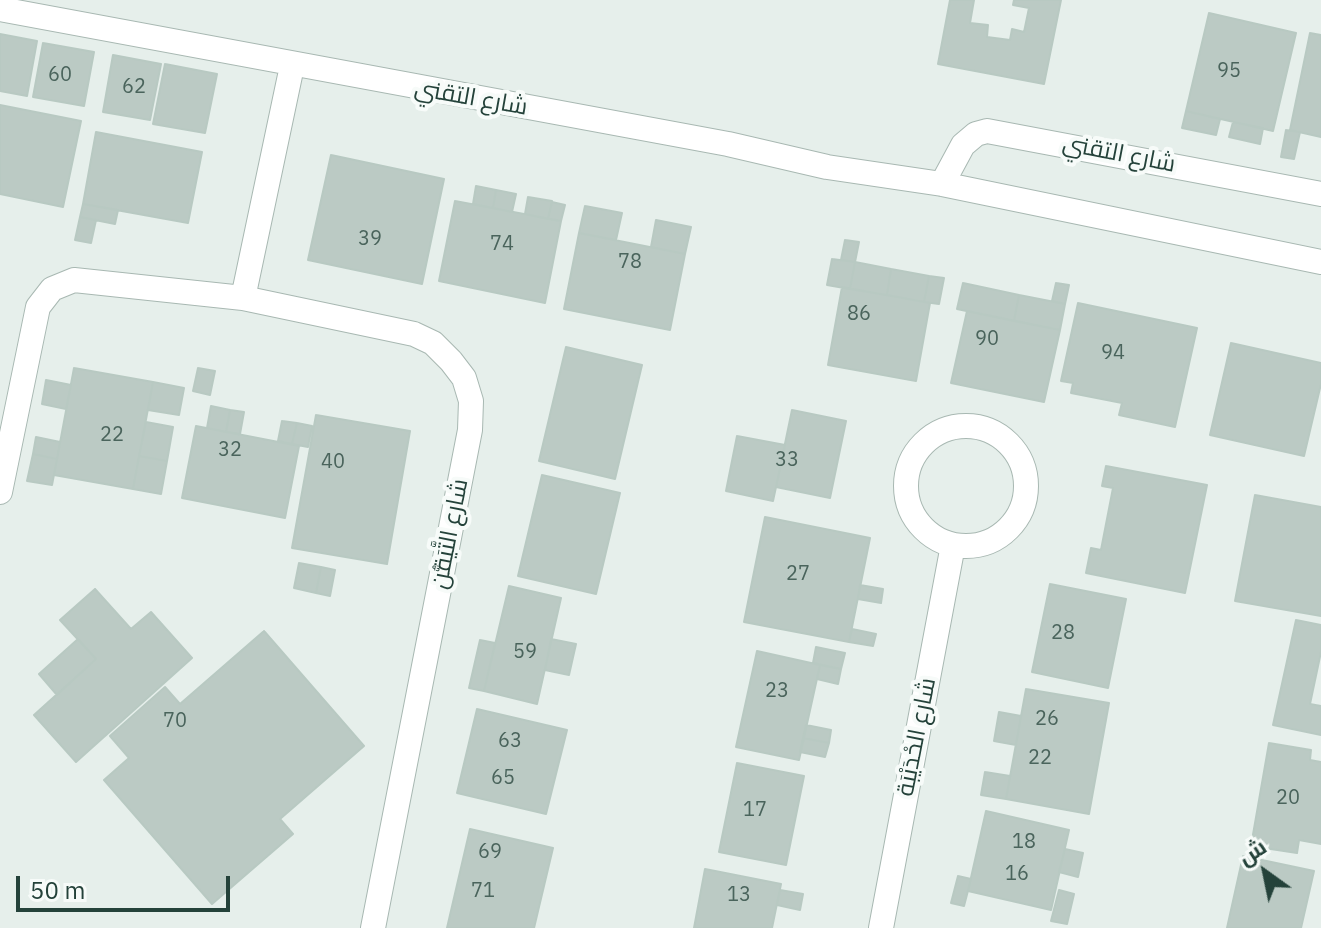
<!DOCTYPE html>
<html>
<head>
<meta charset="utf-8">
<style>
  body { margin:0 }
  #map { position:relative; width:1321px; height:928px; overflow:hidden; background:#e6efeb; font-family:"IBM Plex Sans",Cairo,sans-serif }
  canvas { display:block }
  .north { position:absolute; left:1225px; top:832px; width:80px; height:80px; -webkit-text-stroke:6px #f7fbf9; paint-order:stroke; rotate:327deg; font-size:22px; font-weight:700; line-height:32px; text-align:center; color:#24423a }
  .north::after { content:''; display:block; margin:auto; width:28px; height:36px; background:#24423a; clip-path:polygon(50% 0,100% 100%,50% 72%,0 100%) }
  .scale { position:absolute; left:16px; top:876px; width:214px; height:36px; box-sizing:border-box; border:4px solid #24423a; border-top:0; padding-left:10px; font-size:24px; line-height:28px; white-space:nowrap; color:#24423a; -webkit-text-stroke:6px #f7fbf9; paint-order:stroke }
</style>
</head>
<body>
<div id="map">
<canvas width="1321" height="928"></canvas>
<div class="north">ش</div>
<div class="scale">50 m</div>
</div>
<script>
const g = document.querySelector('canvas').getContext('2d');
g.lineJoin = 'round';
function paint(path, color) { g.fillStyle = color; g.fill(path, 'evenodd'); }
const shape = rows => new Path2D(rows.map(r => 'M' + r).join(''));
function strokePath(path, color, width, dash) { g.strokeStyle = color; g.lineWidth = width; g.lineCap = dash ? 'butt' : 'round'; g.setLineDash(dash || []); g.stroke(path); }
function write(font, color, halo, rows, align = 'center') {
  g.font = font + ' "IBM Plex Sans",Cairo,sans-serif'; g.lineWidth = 8; g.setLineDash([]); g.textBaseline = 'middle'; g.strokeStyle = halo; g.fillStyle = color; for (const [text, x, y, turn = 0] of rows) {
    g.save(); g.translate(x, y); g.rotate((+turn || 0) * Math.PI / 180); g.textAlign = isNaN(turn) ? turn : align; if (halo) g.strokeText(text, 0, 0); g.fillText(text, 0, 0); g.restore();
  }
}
const building = shape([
  [950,0,974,0,970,23,988,25,987,37,1010,40,1012,29,1024,32,1029,8,1013,5,1014,0,1061,0,1044,84,938,64,950,0],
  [1209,13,1296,33,1273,131,1186,111,1209,13],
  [1310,33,1321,35,1321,137,1290,130,1310,33],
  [0,34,37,41,27,96,0,91,0,34],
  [43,43,94,52,84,106,33,97,43,43],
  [113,55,161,64,150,120,103,112,113,55],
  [165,64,217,74,205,133,153,124,165,64],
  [0,105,81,121,63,207,0,194,0,105],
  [1186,111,1220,119,1216,135,1182,128,1186,111],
  [1233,122,1263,128,1260,144,1229,137,1233,122],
  [1286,130,1300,132,1294,159,1281,157,1286,130],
  [96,132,202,152,188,223,83,204,96,132],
  [331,155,444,179,422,284,308,260,331,155],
  [476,186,496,190,493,208,473,204,476,186],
  [496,190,516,194,512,212,493,208,496,190],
  [528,197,552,201,548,219,525,214,528,197],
  [455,201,561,221,545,303,439,281,455,201],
  [552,202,565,205,561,221,548,219,552,202],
  [83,204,118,210,115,224,80,217,83,204],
  [585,206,622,213,616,240,579,233,585,206],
  [80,217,96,220,91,243,75,240,80,217],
  [656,220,691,227,685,254,651,247,656,220],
  [579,233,685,254,670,330,564,309,579,233],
  [845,240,859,242,855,262,841,260,845,240],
  [832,259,855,262,850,289,827,285,832,259],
  [855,262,891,269,887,295,850,289,855,262],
  [891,269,929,276,924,302,887,295,891,269],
  [929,276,944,278,939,304,924,302,929,276],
  [963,283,1019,295,1014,321,957,309,963,283],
  [1056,283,1069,285,1065,304,1052,301,1056,283],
  [842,287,930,303,916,381,828,365,842,287],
  [1019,295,1065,304,1060,330,1014,321,1019,295],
  [1078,303,1197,328,1175,427,1119,415,1122,403,1071,393,1073,383,1061,381,1078,303],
  [967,311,1060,330,1044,402,951,383,967,311],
  [1231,343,1321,363,1321,384,1304,456,1210,435,1231,343],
  [566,347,642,365,615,479,539,461,566,347],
  [74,368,153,382,133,489,54,475,74,368],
  [198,368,215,371,210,395,193,391,198,368],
  [46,380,71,385,66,409,42,404,46,380],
  [153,382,184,388,179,415,148,410,153,382],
  [211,406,230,410,226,432,207,428,211,406],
  [230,410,244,412,240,434,226,432,230,410],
  [792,410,846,421,830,498,776,487,792,410],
  [316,415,410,431,387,564,292,548,316,415],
  [282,421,297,423,292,444,278,441,282,421],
  [146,422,173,427,167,461,139,456,146,422],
  [297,423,312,426,308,447,292,444,297,423],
  [196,426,299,446,285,518,182,498,196,426],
  [737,436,785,445,773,501,726,491,737,436],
  [36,437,60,442,57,459,33,454,36,437],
  [33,454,57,459,52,485,27,481,33,454],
  [139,456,167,461,161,494,133,489,139,456],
  [1106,466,1207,485,1185,593,1086,573,1091,548,1101,550,1113,488,1102,486,1106,466],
  [542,475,620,493,596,594,518,576,542,475],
  [1255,495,1321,507,1321,616,1235,601,1255,495],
  [765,517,870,538,849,642,744,622,765,517],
  [299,563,321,567,316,593,294,588,299,563],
  [321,567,335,570,330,596,316,593,321,567],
  [1050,584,1126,599,1108,688,1032,672,1050,584],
  [860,585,883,589,881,603,858,599,860,585],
  [509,586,561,598,537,704,484,691,509,586],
  [95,589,131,629,151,612,192,658,76,762,34,715,96,659,60,620,95,589],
  [1296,620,1321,625,1321,652,1310,704,1321,706,1321,735,1273,725,1296,620],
  [852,629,876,634,873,646,849,642,852,629],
  [264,631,364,746,280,819,293,834,212,904,104,780,129,758,110,736,165,687,180,704,264,631],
  [78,639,96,659,57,695,39,674,78,639],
  [551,639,576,644,569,675,545,670,551,639],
  [480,640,495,643,484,691,469,688,480,640],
  [816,647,845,653,841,669,813,663,816,647],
  [757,651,820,665,799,760,736,747,757,651],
  [820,665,841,669,838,684,817,679,820,665],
  [1026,689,1109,703,1089,814,1006,799,1026,689],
  [477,709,567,730,546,814,457,793,477,709],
  [999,712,1021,716,1016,745,994,741,999,712],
  [806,725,831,730,829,743,803,738,806,725],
  [803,738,829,743,825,757,800,752,803,738],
  [1269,743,1311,750,1310,760,1321,762,1321,844,1299,840,1297,853,1251,846,1269,743],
  [737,763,804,776,786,865,719,852,737,763],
  [985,772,1010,776,1006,799,981,795,985,772],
  [986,811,1069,830,1051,910,968,891,986,811],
  [470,829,553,848,534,928,447,928,470,829],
  [1065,849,1083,853,1078,877,1059,872,1065,849],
  [1243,856,1314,871,1301,928,1227,928,1243,856],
  [705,869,781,884,772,928,694,928,705,869],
  [958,876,971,879,964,906,951,903,958,876],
  [780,890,803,894,800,910,777,905,780,890],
  [1059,890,1074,894,1067,924,1051,921,1059,890]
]);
paint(building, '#bbcac4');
strokePath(building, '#b8c9c2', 2);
const minor = shape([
  [0,9,728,144,827,167,942,184,1321,262],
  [942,184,963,145,976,134,987,131,1321,194],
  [243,298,292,66],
  '906 486a60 60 0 1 1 120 0a60 60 0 1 1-120 0Z',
  [0,492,38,307,52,289,74,280,243,298,414,334,433,343,451,361,464,378,471,401,470,430,373,928],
  [881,928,953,545]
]);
strokePath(minor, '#a8b8b2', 26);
strokePath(minor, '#fff', 24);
write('20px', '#4a645c', null, [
  ["95",1229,71],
  ["60",60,75],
  ["62",134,87],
  ["39",370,239],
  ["74",502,244],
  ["78",630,262],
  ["86",859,314],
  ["90",987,339],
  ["94",1113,353],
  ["22",112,435],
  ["32",230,450],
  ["33",787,460],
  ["40",333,462],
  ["27",798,574],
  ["28",1063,633],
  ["59",525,652],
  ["23",777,691],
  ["26",1047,719],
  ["70",175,721],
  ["63",510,741],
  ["22",1040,758],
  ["65",503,778],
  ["20",1288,798],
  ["17",755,810],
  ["18",1024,842],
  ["69",490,852],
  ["16",1017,874],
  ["71",483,891],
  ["13",739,895]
]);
write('24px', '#24423a', '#f7fbf9', [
  ["شارع التقني",471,98,10],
  ["شارع التقني",1119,154,11],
  ["شارع التَّيَقُّن",450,534,-79],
  ["شارع الحْدَيْبَة",917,737,-79]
]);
</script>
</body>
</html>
